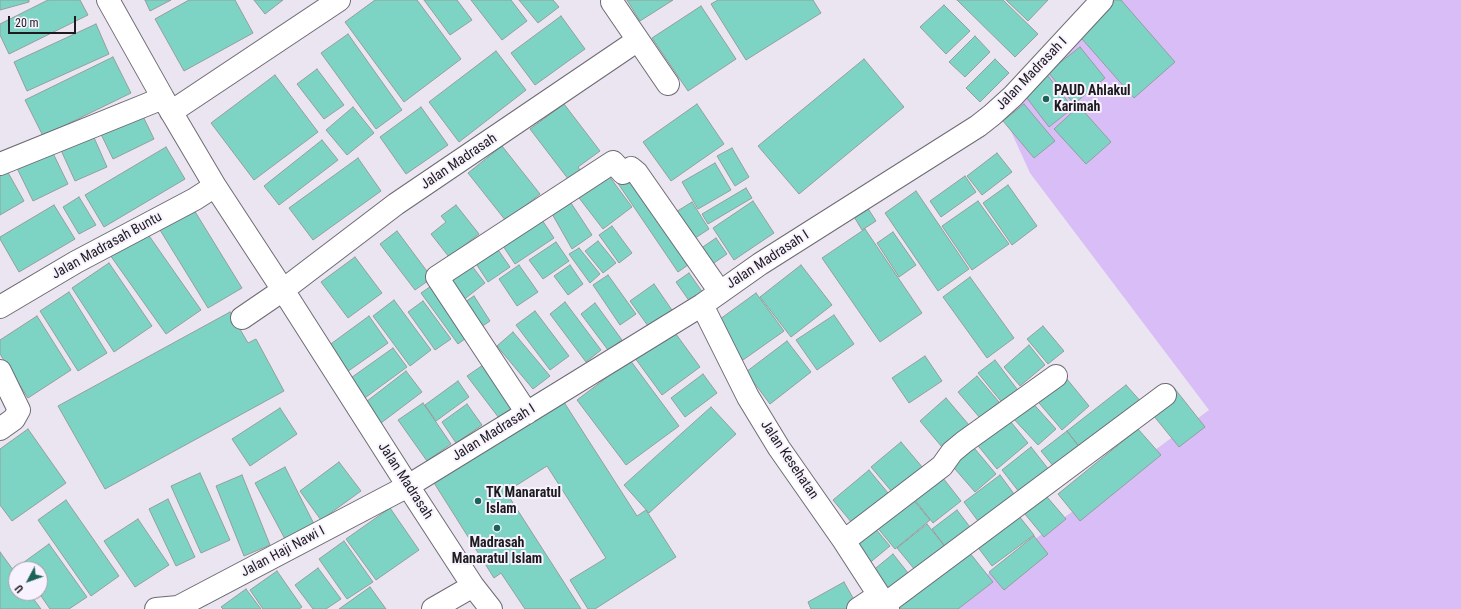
<!DOCTYPE html>
<html>
<head>
<meta charset="utf-8">
<style>
  body { margin:0 }
  #map { position:relative; width:1461px; height:609px; overflow:hidden; background:#eae5f0; font-family:"Roboto Condensed",sans-serif }
  canvas { display:block }
  .north { position:absolute; left:8px; top:561px; width:40px; height:40px; box-sizing:border-box; background:#f7f2fd; border:1px solid #a09ca4; border-radius:50%; rotate:229deg; font-size:11px; font-weight:700; line-height:16px; text-align:center; color:#1d1b1f }
  .north::after { content:''; display:block; margin:auto; width:14px; height:18px; background:#1b6359; clip-path:polygon(50% 0,100% 100%,50% 72%,0 100%) }
  .scale { position:absolute; left:8px; top:16px; width:68px; height:18px; box-sizing:border-box; border:2px solid #1d1b1f; border-top:0; padding-left:5px; font-size:12px; line-height:14px; white-space:nowrap; color:#1d1b1f; -webkit-text-stroke:3px #f7f2fd; paint-order:stroke }
</style>
</head>
<body>
<div id="map">
<canvas width="1461" height="609"></canvas>
<div class="north">U</div>
<div class="scale">20 m</div>
</div>
<script>
const g = document.querySelector('canvas').getContext('2d');
g.lineJoin = 'round';
function paint(path, color) { g.fillStyle = color; g.fill(path, 'evenodd'); }
const shape = rows => new Path2D(rows.map(r => 'M' + r).join(''));
function strokePath(path, color, width, dash) { g.strokeStyle = color; g.lineWidth = width; g.lineCap = dash ? 'butt' : 'round'; g.setLineDash(dash || []); g.stroke(path); }
function write(font, color, halo, rows, align = 'center') {
  g.font = font + ' "Roboto Condensed",sans-serif'; g.lineWidth = 4; g.setLineDash([]); g.textBaseline = 'middle'; g.strokeStyle = halo; g.fillStyle = color; for (const [text, x, y, turn = 0] of rows) {
    g.save(); g.translate(x, y); g.rotate((+turn || 0) * Math.PI / 180); g.textAlign = isNaN(turn) ? turn : align; if (halo) g.strokeText(text, 0, 0); g.fillText(text, 0, 0); g.restore();
  }
}
paint(shape([
  [1095,0,1461,0,1461,609,941,609,1209,410,1030,173,1000,107]
]), '#d8bdf6');
const building = shape([
  [0,0,29,0,29,2,0,10,0,0],
  [48,0,80,0,88,15,9,54,0,35,0,24,48,0],
  [145,0,171,0,150,11,145,0],
  [189,0,235,0,253,33,184,71,155,19,189,0],
  [254,0,283,0,265,14,254,0],
  [375,0,417,0,461,59,404,102,345,22,375,0],
  [424,0,457,0,472,20,450,35,424,0],
  [471,0,511,0,527,21,502,40,471,0],
  [519,0,553,0,559,7,538,23,519,0],
  [627,0,673,0,640,21,627,0],
  [718,0,813,0,821,13,746,60,711,4,718,0],
  [957,0,1003,0,1038,34,1015,57,957,0],
  [1006,0,1048,0,1028,21,1006,0],
  [1111,0,1121,0,1175,62,1134,98,1075,31,1111,0],
  [944,5,970,31,946,54,920,27,944,5],
  [701,6,736,59,688,91,652,38,701,6],
  [561,16,585,49,535,85,511,53,561,16],
  [96,24,109,54,27,91,14,62,96,24],
  [348,34,402,110,376,129,321,53,348,34],
  [975,36,990,52,965,77,949,62,975,36],
  [1080,47,1105,78,1074,104,1048,72,1080,47],
  [496,51,526,90,459,142,429,102,496,51],
  [113,57,131,93,43,136,25,100,113,57],
  [864,59,904,107,799,194,758,146,864,59],
  [995,59,1009,73,980,102,966,88,995,59],
  [317,69,344,105,324,119,297,84,317,69],
  [1044,71,1073,108,1049,127,1020,89,1044,71],
  [275,75,318,132,254,180,211,123,275,75],
  [564,104,600,151,578,167,583,175,572,184,530,129,564,104],
  [697,104,724,144,671,181,643,142,697,104],
  [1024,104,1055,141,1034,158,1003,121,1024,104],
  [1079,106,1111,142,1086,164,1054,129,1079,106],
  [353,107,374,133,347,155,326,130,353,107],
  [421,107,448,145,406,174,380,137,421,107],
  [140,110,154,139,113,159,99,130,140,110],
  [92,133,107,167,75,181,60,148,92,133],
  [322,140,338,160,279,205,264,186,322,140],
  [502,146,540,194,506,221,468,173,502,146],
  [50,147,68,184,33,201,15,164,50,147],
  [166,147,185,179,104,227,85,195,166,147],
  [732,148,749,177,735,186,717,156,732,148],
  [997,153,1012,172,982,195,967,176,997,153],
  [358,158,381,191,313,240,289,208,358,158],
  [715,163,731,190,698,209,682,182,715,163],
  [6,169,24,201,0,215,0,172,6,169],
  [634,171,695,260,678,272,617,182,634,171],
  [606,172,632,207,603,229,576,194,606,172],
  [965,176,976,192,941,217,930,201,965,176],
  [1008,185,1037,226,1012,245,983,203,1008,185],
  [746,188,752,198,708,224,702,214,746,188],
  [916,191,969,269,938,291,885,213,916,191],
  [79,197,96,225,79,234,63,207,79,197],
  [569,200,592,235,572,249,551,212,569,200],
  [753,201,774,233,734,260,713,228,753,201],
  [978,201,1009,244,972,270,942,226,978,201],
  [692,202,709,229,689,242,671,215,692,202],
  [54,205,75,239,19,272,0,239,0,237,54,205],
  [456,205,479,234,449,257,431,234,446,222,441,216,456,205],
  [867,207,876,221,862,230,853,215,867,207],
  [194,210,242,288,208,308,160,230,194,210],
  [540,217,554,238,515,264,501,243,540,217],
  [612,226,632,253,619,263,599,235,612,226],
  [865,229,922,313,880,342,822,258,865,229],
  [145,230,201,310,166,334,110,255,145,230],
  [397,231,432,278,415,290,380,244,397,231],
  [893,232,916,265,899,277,877,243,893,232],
  [716,238,727,254,708,267,697,251,716,238],
  [598,241,616,263,603,273,585,251,598,241],
  [556,242,569,261,543,279,529,260,556,242],
  [494,244,510,267,488,282,473,259,494,244],
  [579,248,600,274,590,283,569,254,579,248],
  [355,257,382,293,348,318,321,282,355,257],
  [468,261,485,283,462,301,445,279,468,261],
  [109,263,152,326,114,352,72,288,109,263],
  [519,265,538,292,517,306,499,279,519,265],
  [570,265,583,284,568,295,554,276,570,265],
  [801,265,832,305,791,337,760,297,801,265],
  [689,273,703,293,690,302,676,282,689,273],
  [608,275,636,314,620,325,593,285,608,275],
  [970,277,1014,338,987,358,943,297,970,277],
  [437,282,473,333,458,344,421,293,437,282],
  [654,284,674,313,651,330,630,301,654,284],
  [69,292,107,353,78,371,40,311,69,292],
  [756,293,784,331,743,360,716,322,756,293],
  [474,296,490,321,478,329,462,304,474,296],
  [394,300,431,350,410,366,373,316,394,300],
  [423,301,451,339,435,350,408,312,423,301],
  [565,302,601,350,586,362,550,314,565,302],
  [595,303,622,340,608,350,581,314,595,303],
  [535,311,569,356,550,370,516,325,535,311],
  [230,312,248,343,256,339,284,391,105,489,58,406,230,312],
  [834,315,854,344,817,370,796,340,834,315],
  [37,316,71,370,28,398,0,354,0,340,37,316],
  [369,316,388,343,347,372,328,346,369,316],
  [1043,326,1064,351,1048,364,1027,339,1043,326],
  [673,330,700,367,662,395,635,358,673,330],
  [513,332,550,376,533,389,497,346,513,332],
  [787,341,811,372,770,404,746,372,787,341],
  [1029,345,1045,365,1020,386,1004,367,1029,345],
  [393,348,407,367,362,400,348,380,393,348],
  [925,356,942,381,909,403,892,378,925,356],
  [630,360,679,426,626,465,577,400,630,360],
  [995,360,1020,393,1004,405,978,373,995,360],
  [486,363,517,404,499,418,467,376,486,363],
  [406,371,422,392,377,426,362,405,406,371],
  [1062,373,1089,406,1062,430,1034,397,1062,373],
  [703,374,717,393,685,417,671,398,703,374],
  [977,376,999,402,980,418,958,392,977,376],
  [458,381,469,397,436,421,425,405,458,381],
  [1126,385,1143,404,1084,453,1067,431,1126,385],
  [1175,389,1205,427,1179,447,1149,410,1175,389],
  [560,396,637,516,646,510,676,557,595,609,588,609,570,580,606,558,547,466,506,492,581,609,525,609,501,573,494,578,431,478,560,396],
  [946,398,969,425,942,447,920,421,946,398],
  [1029,399,1056,429,1038,445,1011,416,1029,399],
  [423,403,451,444,427,461,398,420,423,403],
  [467,404,482,425,456,443,442,422,467,404],
  [711,407,736,434,649,513,624,485,711,407],
  [280,408,297,434,250,466,232,439,280,408],
  [1006,416,1028,443,997,469,975,442,1006,416],
  [28,429,66,483,12,521,0,505,0,449,28,429],
  [1138,429,1161,455,1080,521,1058,494,1138,429],
  [1067,431,1084,453,1059,473,1041,451,1067,431],
  [901,442,923,468,893,493,871,467,901,442],
  [969,442,996,474,975,492,948,461,969,442],
  [1031,447,1053,475,1023,497,1002,470,1031,447],
  [339,462,361,491,321,520,300,491,339,462],
  [285,467,314,524,285,539,255,483,285,467],
  [869,470,888,493,852,523,833,500,869,470],
  [200,473,230,540,201,553,171,486,200,473],
  [939,473,961,501,933,523,911,495,939,473],
  [242,475,270,545,244,556,216,486,242,475],
  [1000,475,1017,498,981,525,964,502,1000,475],
  [1041,490,1066,519,1044,537,1020,508,1041,490],
  [911,497,930,520,895,549,876,526,911,497],
  [168,499,195,557,176,566,149,509,168,499],
  [66,500,119,576,91,596,38,520,66,500],
  [390,508,419,550,376,580,346,539,390,508],
  [957,510,973,531,947,549,932,529,957,510],
  [1015,511,1034,535,992,566,974,542,1015,511],
  [138,519,169,565,135,587,104,541,138,519],
  [927,524,950,553,920,576,897,548,927,524],
  [874,527,890,546,867,565,851,546,874,527],
  [1034,536,1048,554,1004,590,989,572,1034,536],
  [344,541,373,582,347,599,319,559,344,541],
  [49,544,87,597,69,609,50,609,39,593,40,569,23,569,20,565,49,544],
  [965,547,993,582,958,609,893,609,965,547],
  [0,552,16,574,16,593,29,593,41,609,0,609,0,552],
  [893,554,912,578,890,596,871,572,893,554],
  [318,568,341,599,326,609,313,609,295,585,318,568],
  [277,571,302,607,299,609,263,609,250,590,277,571],
  [844,582,857,605,850,609,811,609,808,602,844,582],
  [370,587,386,609,339,609,370,587],
  [246,589,261,609,223,609,221,607,246,589]
]);
paint(building, '#7ed4c4');
strokePath(building, '#929f9c', 1);
const minor = shape([
  [108,0,163,98,215,186,283,290,408,486,473,586,491,609],
  [612,2,668,84],
  [171,112,339,0],
  [0,164,163,98],
  [702,305,748,397,779,448,844,541,888,609],
  [0,307,76,262,195,199,215,186],
  [242,318,283,290,396,204,638,40],
  [0,371,19,410,14,419,0,429],
  [527,413,437,277,613,162,623,173,631,168,637,173,720,292],
  [844,541,942,466,952,452,964,442,1056,376],
  [885,604,1165,395],
  [156,609,178,607,408,486,702,305,760,264,978,126,992,115,1013,96,1102,0],
  [433,609,473,586],
  [858,609,879,595]
]);
strokePath(minor, '#6f6b74', 24);
strokePath(minor, '#fff', 22);
for (const [x, y, r, color] of [
  [1046,99,4,"#1b6359"],
  [478,501,4,"#1b6359"],
  [497,528,4,"#1b6359"]
]) { const dot = new Path2D(); dot.arc(x, y, r, 0, 2 * Math.PI); g.fillStyle = color; g.fill(dot); strokePath(dot, '#f7f2fd', 1.5); }
write('14px', '#1d1b1f', '#f7f2fd', [
  ["Jalan Madrasah I",1032,74,-46],
  ["Jalan Madrasah",459,162,-34],
  ["Jalan Madrasah Buntu",107,246,-29],
  ["Jalan Madrasah I",768,260,-33],
  ["Jalan Madrasah I",494,433,-32],
  ["Jalan Kesehatan",789,460,56],
  ["Jalan Madrasah",405,481,57],
  ["Jalan Haji Nawi I",283,552,-28]
]);
write('bold 14px', '#1d1b1f', '#f7f2fd', [
  ["PAUD Ahlakul",1054,91],
  ["Karimah",1054,107],
  ["TK Manaratul",486,493],
  ["Islam",486,509],
  ["Madrasah",497,543,"center"],
  ["Manaratul Islam",497,559,"center"]
], 'left');
</script>
</body>
</html>
